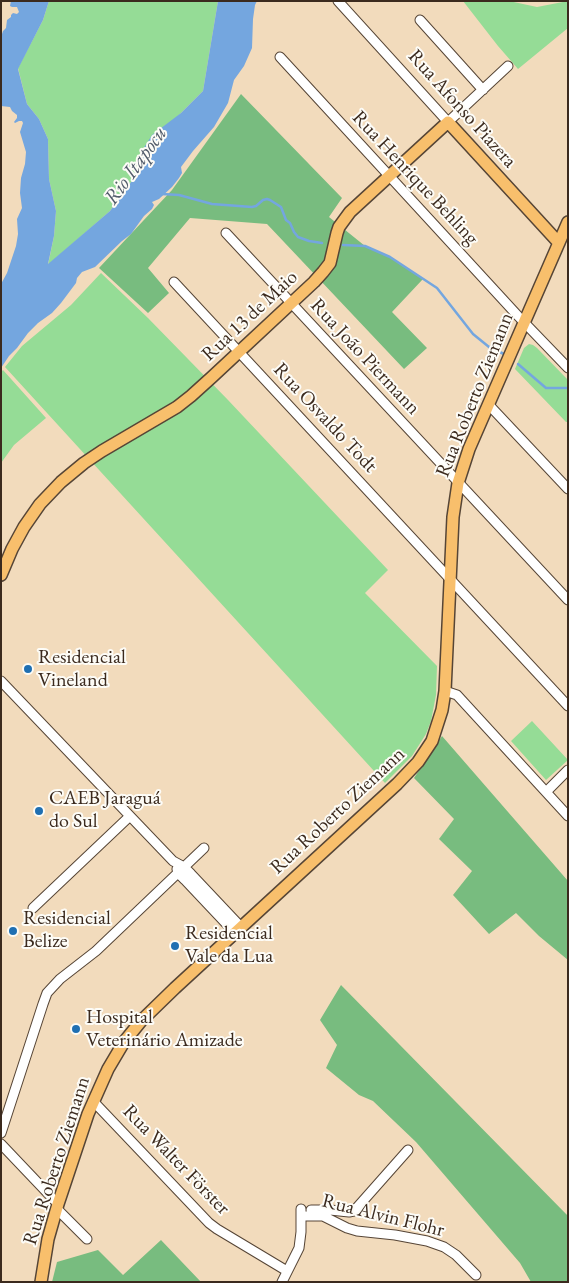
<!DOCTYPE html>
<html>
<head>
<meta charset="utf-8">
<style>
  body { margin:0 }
  #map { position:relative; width:569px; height:1283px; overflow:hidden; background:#f2dbbc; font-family:"EB Garamond",serif }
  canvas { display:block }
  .frame { position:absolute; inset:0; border:2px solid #3b2a1e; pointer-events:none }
</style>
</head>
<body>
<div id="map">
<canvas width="569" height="1283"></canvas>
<div class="frame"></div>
</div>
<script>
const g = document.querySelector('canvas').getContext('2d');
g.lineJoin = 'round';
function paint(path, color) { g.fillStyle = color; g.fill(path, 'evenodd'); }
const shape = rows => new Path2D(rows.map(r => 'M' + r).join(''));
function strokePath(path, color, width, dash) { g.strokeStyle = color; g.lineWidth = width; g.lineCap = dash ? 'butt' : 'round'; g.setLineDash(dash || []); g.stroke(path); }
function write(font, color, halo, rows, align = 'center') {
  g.font = font + ' "EB Garamond",serif'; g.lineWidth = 4; g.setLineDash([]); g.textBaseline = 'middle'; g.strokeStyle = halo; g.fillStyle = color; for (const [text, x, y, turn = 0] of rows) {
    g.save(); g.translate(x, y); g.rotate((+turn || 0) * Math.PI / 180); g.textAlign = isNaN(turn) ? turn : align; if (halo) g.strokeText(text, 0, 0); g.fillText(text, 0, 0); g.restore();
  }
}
paint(shape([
  [49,1,218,1,203,91,140,154,137,174,110,211,48,265,54,236,56,211,49,179,48,139,39,119,27,104,18,68,43,20],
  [463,1,509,1,537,7,568,1,568,28,518,69,498,46],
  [101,273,148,318,228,400,388,570,365,593,437,666,436,695,431,721,426,734,412,756,385,783,5,367,22,346,71,305],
  [529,344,533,345,537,348,568,380,568,422,566,422,515,369,524,348],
  [3,370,46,418,14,445,1,463,1,372],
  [532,721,568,760,546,780,511,741]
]), '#95dc96');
paint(shape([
  [241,94,342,198,329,217,365,246,390,257,423,279,392,312,427,348,404,369,267,224,190,218,148,268,169,293,148,313,99,268,172,190],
  [442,736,568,881,568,960,539,936,516,913,489,934,453,895,472,871,439,839,454,819,414,778],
  [341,985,568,1216,568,1282,531,1282,520,1263,416,1142,373,1101,359,1095,326,1068,337,1045,320,1020],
  [161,1240,201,1282,52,1282,57,1262,98,1250,123,1275]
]), '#78bc7f');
paint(shape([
  [11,1,49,1,43,20,18,69,27,104,39,119,48,139,49,179,56,211,54,236,48,264,110,211,137,174,140,154,152,135,181,113,203,91,218,1,257,1,255,5,253,19,252,48,244,66,234,80,228,103,214,127,193,151,181,167,182,173,179,178,172,187,159,199,152,202,154,205,152,209,144,216,131,234,122,241,95,267,82,272,77,278,76,283,61,303,52,313,38,323,28,333,17,348,9,356,1,368,1,284,7,273,16,246,18,234,17,219,22,208,20,193,21,178,25,164,26,152,20,132,23,123,22,121,19,121,15,123,14,122,17,118,17,115,12,111,10,107,1,106,1,37,3,31,6,28,7,20,11,17,11,15,13,13,17,14,19,12,17,7,12,7,10,6]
]), '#74a6df');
strokePath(shape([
  [162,194,179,195,212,204,252,207,256,206,263,200,267,199,270,200,281,207,286,220,290,223,294,232,298,237,309,241,322,243],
  [343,245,365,246,390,257,437,288,473,334,489,347,504,354],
  [518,364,546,388,567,388]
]), '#74a6df', 2.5);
const minor = shape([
  [338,1,448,122,508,66],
  [420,20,483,90],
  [280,57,518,316,568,368],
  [226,233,568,600],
  [174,282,568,706],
  [489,405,568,489],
  [1,681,173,861,184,867,191,874,241,927],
  [445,691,457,695,568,816],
  [546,792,568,770],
  [177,869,178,873,185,880,235,933],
  [33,908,130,816],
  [93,1101,209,1223,217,1229,287,1271],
  [1,1133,43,1004,47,993,60,979,96,951,204,848],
  [1,1144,58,1204],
  [57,1209,87,1239],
  [311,1210,330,1210,349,1212,354,1211,408,1150],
  [301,1216,323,1216,347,1228,357,1231,395,1235,427,1241,444,1247,456,1255,476,1275],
  [282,1282,299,1248,301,1232,301,1209]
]);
const major = shape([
  [1,575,12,549,24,527,40,504,61,482,84,463,102,451,177,407,191,396,212,377,314,282,323,272,330,263,337,233,339,227,350,212,448,122,559,243],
  [41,1282,48,1239,58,1204,88,1114,108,1069,124,1042,141,1021,175,988,397,784,418,762,432,741,442,710,445,691,453,517,458,483,469,449,568,222]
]);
strokePath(minor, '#564536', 11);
strokePath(major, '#564536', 14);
strokePath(minor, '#fff', 9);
strokePath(major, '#f8bf6c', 11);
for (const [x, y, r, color] of [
  [28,669,5,"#1f6fb2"],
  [39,811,5,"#1f6fb2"],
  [13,931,5,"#1f6fb2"],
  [175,946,5,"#1f6fb2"],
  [76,1029,5,"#1f6fb2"]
]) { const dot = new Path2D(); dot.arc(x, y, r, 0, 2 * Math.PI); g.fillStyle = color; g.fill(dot); strokePath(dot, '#fdfcf7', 2); }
write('20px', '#3b2a1e', '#fdfcf7', [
  ["Rua Afonso Piazera",462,109,48],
  ["Rua Henrique Behling",415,178,47],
  ["Rua 13 de Maio",250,316,-43],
  ["Rua João Piermann",365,357,47],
  ["Rua Roberto Ziemann",475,395,-68],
  ["Rua Osvaldo Todt",325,418,47],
  ["Rua Roberto Ziemann",338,811,-43],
  ["Rua Walter Förster",176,1160,46],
  ["Rua Roberto Ziemann",57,1161,-72],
  ["Rua Alvin Flohr",383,1216,14]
]);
write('20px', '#3b2a1e', '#fdfcf7', [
  ["Residencial",38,658],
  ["Vineland",38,681],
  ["CAEB Jaraguá",49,799],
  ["do Sul",49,822],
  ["Residencial",23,919],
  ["Belize",23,942],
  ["Residencial",185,934],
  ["Vale da Lua",185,957],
  ["Hospital",86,1018],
  ["Veterinário Amizade",86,1041]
], 'left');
write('italic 21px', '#525c6b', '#fdfcf7', [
  ["Rio Itapocu",136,166,-54]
]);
</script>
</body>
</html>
